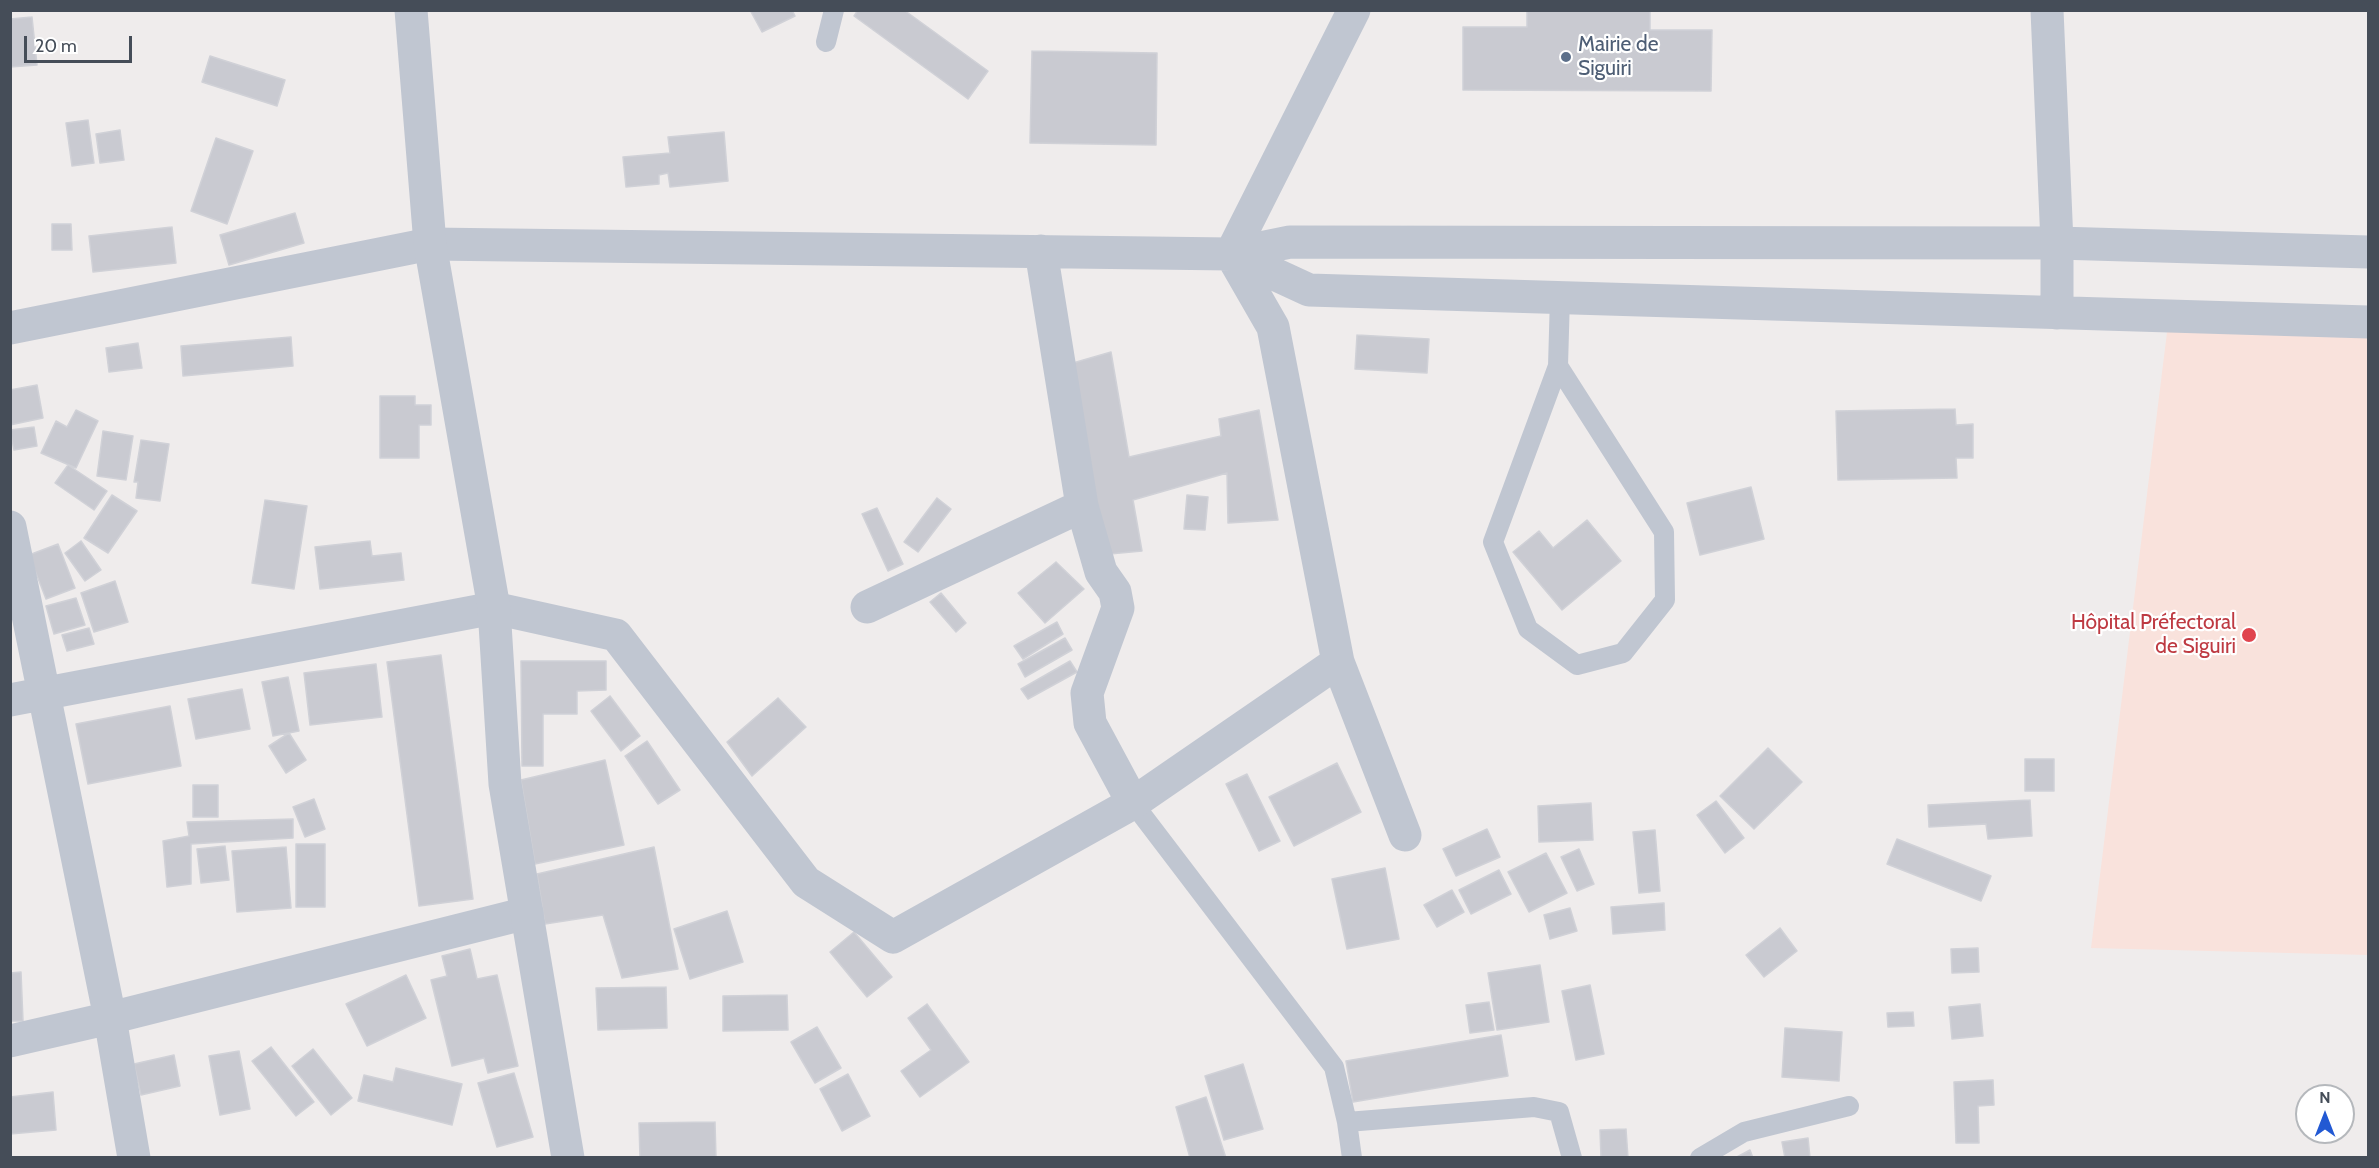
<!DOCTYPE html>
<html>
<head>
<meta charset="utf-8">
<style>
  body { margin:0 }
  #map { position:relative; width:2379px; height:1168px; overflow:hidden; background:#efecec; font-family:Cabin,sans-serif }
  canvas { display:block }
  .frame { position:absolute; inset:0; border:12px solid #454d58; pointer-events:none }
  .north { position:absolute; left:2295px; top:1084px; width:60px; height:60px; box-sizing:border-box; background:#fff; border:2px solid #b5b8bc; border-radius:50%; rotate:0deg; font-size:16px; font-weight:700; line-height:24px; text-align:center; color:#454d58 }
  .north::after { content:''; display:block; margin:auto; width:21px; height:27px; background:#2259d3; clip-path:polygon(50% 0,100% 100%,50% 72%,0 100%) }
  .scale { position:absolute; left:24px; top:36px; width:108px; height:27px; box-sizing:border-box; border:3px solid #454d58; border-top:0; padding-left:8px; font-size:18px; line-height:21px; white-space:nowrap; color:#454d58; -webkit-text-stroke:4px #fff; paint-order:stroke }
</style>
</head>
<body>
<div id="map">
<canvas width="2379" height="1168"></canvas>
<div class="frame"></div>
<div class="north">N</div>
<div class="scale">20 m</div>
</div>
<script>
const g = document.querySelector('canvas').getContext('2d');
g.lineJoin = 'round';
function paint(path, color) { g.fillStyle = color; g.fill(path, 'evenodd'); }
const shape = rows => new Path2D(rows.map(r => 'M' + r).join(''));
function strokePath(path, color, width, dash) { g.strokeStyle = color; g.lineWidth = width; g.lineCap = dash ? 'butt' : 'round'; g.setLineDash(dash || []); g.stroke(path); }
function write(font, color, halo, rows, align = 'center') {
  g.font = font + ' Cabin,sans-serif'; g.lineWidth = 4.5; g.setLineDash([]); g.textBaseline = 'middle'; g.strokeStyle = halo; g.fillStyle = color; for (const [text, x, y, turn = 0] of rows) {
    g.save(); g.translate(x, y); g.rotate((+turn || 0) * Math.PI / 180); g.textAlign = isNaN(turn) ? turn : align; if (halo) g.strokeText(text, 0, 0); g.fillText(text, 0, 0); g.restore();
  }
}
paint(shape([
  [2169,316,2368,322,2368,955,2091,948]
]), '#f9e2dc');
const building = shape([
  [750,10,792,10,795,16,762,32,750,10],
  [858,10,904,10,988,71,968,99,854,16,858,10],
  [1527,10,1650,10,1650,30,1712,30,1711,91,1463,90,1463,27,1527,27,1527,10],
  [32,17,37,65,10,67,10,19,32,17],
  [1032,51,1157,53,1156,145,1030,143,1032,51],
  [210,56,285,80,277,106,202,82,210,56],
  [88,120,94,163,72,166,66,123,88,120],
  [120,130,124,160,100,163,96,134,120,130],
  [724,132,728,181,670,187,668,173,659,175,659,184,626,187,623,157,670,153,668,137,724,132],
  [216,138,253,151,227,224,191,211,216,138],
  [295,213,304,243,229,265,220,235,295,213],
  [52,224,71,224,72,250,52,250,52,224],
  [172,227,176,263,93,272,89,236,172,227],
  [1357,335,1429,339,1427,373,1355,369,1357,335],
  [291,337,293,366,183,376,181,346,291,337],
  [138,343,142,368,109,372,106,348,138,343],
  [1111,352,1129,457,1221,436,1219,419,1259,410,1278,520,1228,523,1227,473,1133,500,1142,551,1099,555,1066,365,1111,352],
  [37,385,43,418,10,425,10,390,37,385],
  [380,396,415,396,415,405,431,405,431,425,419,425,419,458,380,458,380,396],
  [1955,409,1956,425,1973,424,1973,458,1956,458,1957,478,1838,480,1836,411,1955,409],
  [76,410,98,421,76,468,41,453,56,421,67,427,76,410],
  [34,427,37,446,14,450,10,430,34,427],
  [103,431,133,436,126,480,97,476,103,431],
  [141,440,169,444,160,501,136,498,138,482,134,482,141,440],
  [68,465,107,491,94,510,55,483,68,465],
  [1751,487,1764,539,1700,555,1687,503,1751,487],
  [112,495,137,511,108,553,84,538,112,495],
  [1187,495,1208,497,1205,530,1184,529,1187,495],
  [937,498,951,509,918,552,904,542,937,498],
  [265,500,307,506,294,589,252,583,265,500],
  [877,508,903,564,888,571,862,514,877,508],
  [1587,520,1621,561,1562,610,1513,552,1539,531,1553,548,1587,520],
  [81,541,101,570,85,581,65,553,81,541],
  [370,541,372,556,401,553,404,580,320,589,315,547,370,541],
  [58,544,75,588,46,599,29,555,58,544],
  [1056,562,1084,589,1045,623,1018,593,1056,562],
  [115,581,128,622,94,632,81,593,115,581],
  [941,593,966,623,956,632,930,602,941,593],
  [76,598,85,625,54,634,46,606,76,598],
  [1057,622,1063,634,1023,659,1014,646,1057,622],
  [89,628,94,644,67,651,62,635,89,628],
  [1065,638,1072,650,1025,677,1018,664,1065,638],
  [441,655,473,899,419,906,387,662,441,655],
  [521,661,606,661,606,690,577,691,577,714,543,714,543,766,522,766,521,661],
  [1070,661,1077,672,1028,699,1021,689,1070,661],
  [376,664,382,717,310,725,304,673,376,664],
  [288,677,299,731,273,736,262,682,288,677],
  [242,689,250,729,196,739,188,699,242,689],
  [610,696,640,736,621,751,591,711,610,696],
  [778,698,806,727,752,776,727,742,778,698],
  [170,706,181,766,88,784,76,724,170,706],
  [289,733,306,760,286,773,269,746,289,733],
  [647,741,680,790,658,804,625,756,647,741],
  [1768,748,1802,782,1754,829,1720,796,1768,748],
  [2025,759,2054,759,2054,791,2025,791,2025,759],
  [605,760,624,845,535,864,521,780,605,760],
  [1337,763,1361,812,1294,846,1269,797,1337,763],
  [1247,774,1280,841,1259,851,1226,784,1247,774],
  [193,785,218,785,218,817,193,817,193,785],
  [314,799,325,829,305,837,293,807,314,799],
  [2030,800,2032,836,1988,839,1986,824,1929,827,1928,805,2030,800],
  [1716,801,1744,838,1725,853,1697,815,1716,801],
  [1591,803,1593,840,1539,842,1538,806,1591,803],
  [293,819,293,838,191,844,191,884,167,887,163,841,189,836,187,822,293,819],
  [1487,829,1500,857,1456,876,1443,849,1487,829],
  [1655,830,1660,891,1639,893,1633,832,1655,830],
  [1897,839,1991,876,1981,901,1887,864,1897,839],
  [296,844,325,844,325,907,296,907,296,844],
  [225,846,229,880,201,883,197,849,225,846],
  [286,847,291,908,237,912,232,851,286,847],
  [654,847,678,969,622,978,603,915,545,924,537,874,654,847],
  [1579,849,1594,884,1577,891,1561,857,1579,849],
  [1546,853,1567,893,1529,912,1508,872,1546,853],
  [1385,868,1399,939,1347,949,1332,879,1385,868],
  [1499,870,1511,894,1471,914,1459,890,1499,870],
  [1452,890,1464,912,1437,927,1424,905,1452,890],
  [1664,903,1665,930,1613,934,1611,907,1664,903],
  [1570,908,1577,931,1550,939,1544,915,1570,908],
  [727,911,743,962,690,979,674,929,727,911],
  [1780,928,1797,951,1764,977,1746,955,1780,928],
  [854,932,892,977,867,997,830,952,854,932],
  [1978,948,1979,972,1952,973,1951,949,1978,948],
  [470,949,477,979,497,975,518,1066,488,1073,484,1058,452,1066,431,980,447,976,442,956,470,949],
  [1540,965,1549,1022,1497,1030,1488,973,1540,965],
  [21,972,23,1021,10,1021,10,973,21,972],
  [406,975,426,1018,367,1046,346,1004,406,975],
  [1590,985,1604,1054,1576,1060,1562,991,1590,985],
  [666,987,667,1028,598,1030,596,988,666,987],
  [787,995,788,1030,723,1031,723,996,787,995],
  [1489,1002,1494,1030,1470,1033,1466,1005,1489,1002],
  [927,1004,969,1062,920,1097,901,1071,931,1050,908,1018,927,1004],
  [1980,1004,1983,1036,1952,1039,1949,1007,1980,1004],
  [1913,1012,1914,1026,1888,1027,1887,1013,1913,1012],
  [817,1027,841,1068,815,1083,791,1042,817,1027],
  [1785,1028,1842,1032,1839,1081,1782,1077,1785,1028],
  [1501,1035,1508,1076,1353,1102,1346,1061,1501,1035],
  [271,1047,314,1102,296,1116,252,1061,271,1047],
  [313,1049,352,1098,331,1115,292,1066,313,1049],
  [239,1051,250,1109,220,1115,209,1056,239,1051],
  [174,1055,180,1086,141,1095,134,1064,174,1055],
  [1243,1064,1263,1129,1224,1140,1205,1076,1243,1064],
  [396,1068,462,1084,452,1125,358,1101,364,1075,393,1082,396,1068],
  [514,1073,533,1137,497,1147,478,1083,514,1073],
  [848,1074,870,1116,842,1131,820,1089,848,1074],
  [1993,1080,1994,1105,1978,1106,1979,1143,1956,1143,1954,1082,1993,1080],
  [53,1092,56,1130,10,1134,10,1097,53,1092],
  [1206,1097,1226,1158,1190,1158,1176,1107,1206,1097],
  [715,1122,716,1158,640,1158,639,1123,715,1122],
  [1626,1129,1628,1158,1601,1158,1600,1130,1626,1129],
  [1808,1138,1810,1158,1785,1158,1782,1142,1808,1138],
  [1750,1150,1753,1158,1735,1158,1750,1150]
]);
paint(building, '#c9cad1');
strokePath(building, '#d0d1d7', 1.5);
strokePath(shape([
  [826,42,834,10],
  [1558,366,1664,532,1665,600,1623,653,1577,665,1528,629,1493,542,1558,366,1560,297],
  [1133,803,1334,1067,1347,1122,1352,1158],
  [1347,1122,1534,1107,1559,1112,1572,1158],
  [1700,1158,1744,1132,1849,1106]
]), '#c0c6d1', 20);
strokePath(shape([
  [2047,10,2057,243,2057,313],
  [1041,251,1082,506,1101,572,1115,592,1118,608,1087,693,1090,723,1133,803],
  [1231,254,1309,290,2368,322],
  [1231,254,1273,327,1338,662,1405,835],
  [1231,254,1354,10],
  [10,328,430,244,1231,254,1290,242,2057,243,2368,252],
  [10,527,110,1018,134,1158],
  [867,607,1082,506],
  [10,700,494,608,616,635,806,882,893,937,1133,803,1338,662],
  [10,1041,110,1018,527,913]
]), '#c0c6d1', 33);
strokePath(shape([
  [411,10,430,244,494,608,505,784,568,1158]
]), '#c0c6d1', 33);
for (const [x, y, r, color] of [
  [1566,57,6,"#5c6f8a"],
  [2249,635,8,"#e0444e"]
]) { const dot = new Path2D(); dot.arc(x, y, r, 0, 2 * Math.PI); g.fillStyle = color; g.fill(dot); strokePath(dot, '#fff', 2); }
write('21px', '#4e5e75', '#fff', [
  ["Mairie de",1578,45],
  ["Siguiri",1578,69]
], 'left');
write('21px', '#be3a42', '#fff', [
  ["Hôpital Préfectoral",2236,623],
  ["de Siguiri",2236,647]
], 'right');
</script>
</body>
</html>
